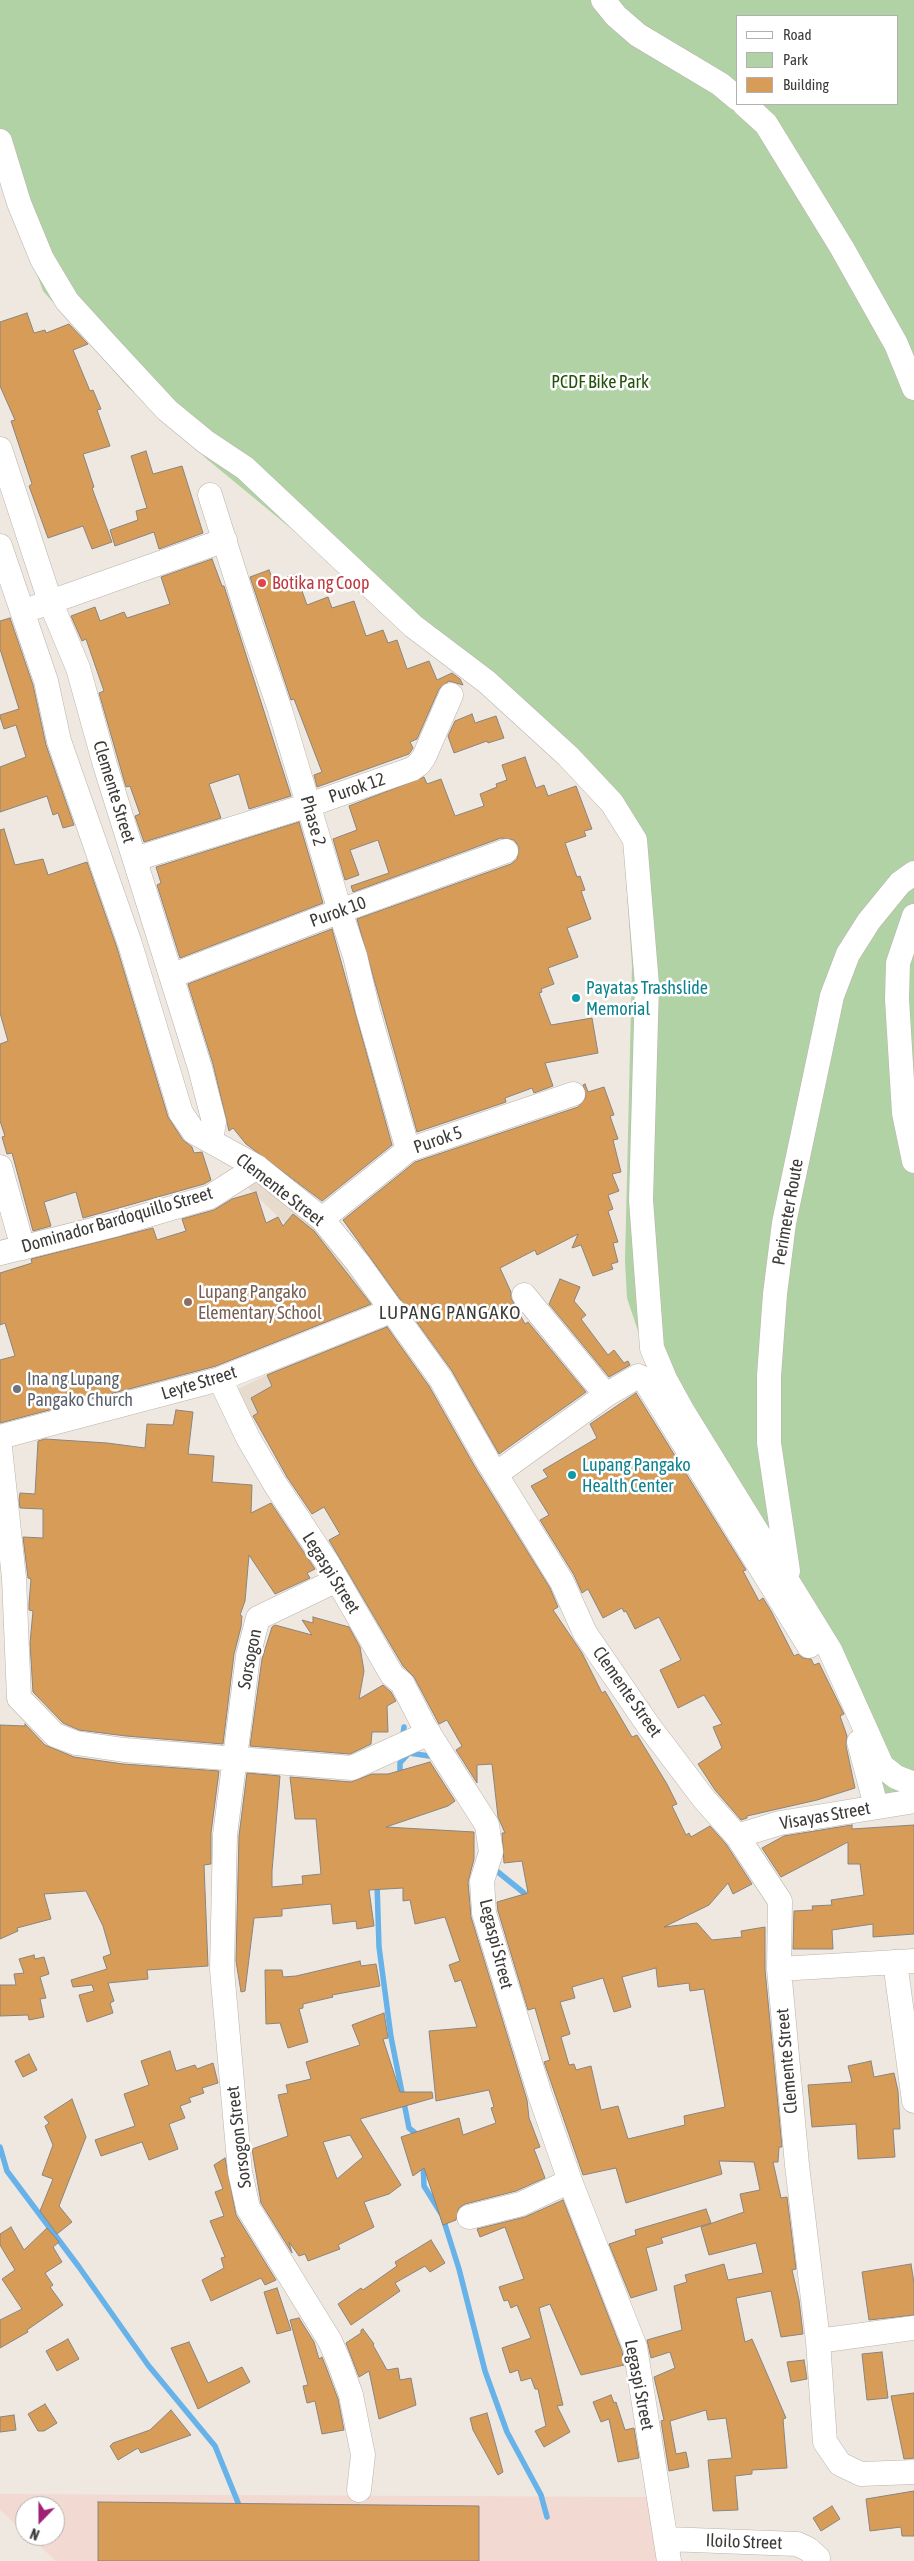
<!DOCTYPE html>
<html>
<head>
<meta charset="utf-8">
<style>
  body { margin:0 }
  #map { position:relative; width:914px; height:2561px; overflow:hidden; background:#efe8e0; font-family:"Asap Condensed",sans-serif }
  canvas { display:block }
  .legend { position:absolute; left:736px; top:15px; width:162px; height:90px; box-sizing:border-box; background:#fff; border:1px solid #b1b1af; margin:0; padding:6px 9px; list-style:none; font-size:15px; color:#3d3b38 }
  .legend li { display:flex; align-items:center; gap:10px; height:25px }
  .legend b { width:25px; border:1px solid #b1b1af }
  .north { position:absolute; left:15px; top:2496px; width:50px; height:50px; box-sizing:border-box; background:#fff; border:1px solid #b1b1af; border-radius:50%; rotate:202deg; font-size:14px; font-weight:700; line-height:20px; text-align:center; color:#3d3b38 }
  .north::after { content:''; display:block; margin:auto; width:18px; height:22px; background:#9f2175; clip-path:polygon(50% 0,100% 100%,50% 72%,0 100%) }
</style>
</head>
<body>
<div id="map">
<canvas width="914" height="2561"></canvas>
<ul class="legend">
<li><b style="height:6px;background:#fff"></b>Road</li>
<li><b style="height:14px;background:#b0d2a5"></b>Park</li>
<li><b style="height:14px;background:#d79d58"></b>Building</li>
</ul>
<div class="north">N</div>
</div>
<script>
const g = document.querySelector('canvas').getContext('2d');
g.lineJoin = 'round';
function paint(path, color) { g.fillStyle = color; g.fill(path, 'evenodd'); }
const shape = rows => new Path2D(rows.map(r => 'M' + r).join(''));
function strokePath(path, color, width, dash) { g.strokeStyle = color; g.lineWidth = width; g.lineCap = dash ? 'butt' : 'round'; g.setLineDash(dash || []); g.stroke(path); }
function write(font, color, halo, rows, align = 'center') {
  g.font = font + ' "Asap Condensed",sans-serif'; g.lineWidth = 5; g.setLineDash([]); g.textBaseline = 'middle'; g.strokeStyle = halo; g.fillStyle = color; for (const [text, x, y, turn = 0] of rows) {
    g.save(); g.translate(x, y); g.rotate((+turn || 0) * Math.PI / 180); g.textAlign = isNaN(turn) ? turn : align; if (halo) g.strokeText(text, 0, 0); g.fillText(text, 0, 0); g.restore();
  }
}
paint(shape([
  [258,1174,359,1270,382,1311,358,1320,341,1277,245,1185],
  [384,1317,395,1332,246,1423,234,1391]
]), '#e7dbcd');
paint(shape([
  [0,2494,652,2497,658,2561,56,2561,29,2536,55,2536,55,2506,25,2506,25,2533,0,2510]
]), '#f2d9d2');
paint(shape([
  [0,0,914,0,914,1794,881,1799,844,1695,651,1370,627,1298,625,1261,632,966,623,834,585,780,356,582,208,460,128,387,43,291,0,173],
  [738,16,898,16,898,104,738,104]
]), '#b0d2a5');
strokePath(shape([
  [403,1734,404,1727],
  [400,1777,400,1763,409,1753,436,1757],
  [493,1868,524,1893],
  [377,1883,379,1947,391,2037,409,2128,420,2137],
  [0,2147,7,2171,79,2267,148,2365,215,2446,241,2510],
  [423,2161,424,2186,442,2215,459,2269,485,2371,507,2432,541,2495,547,2517]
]), '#66b2e9', 5.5);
const building = shape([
  [27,313,34,333,45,330,46,333,69,324,88,344,73,350,90,391,93,390,101,409,97,410,110,446,83,454,94,487,92,488,112,542,92,549,83,526,48,538,29,486,32,484,11,421,15,420,0,386,0,322,27,313],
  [146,451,153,474,182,466,203,533,159,549,154,532,115,546,110,530,138,520,136,511,147,508,131,456,146,451],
  [212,559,222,586,224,586,291,796,249,809,239,774,209,784,221,818,144,842,135,816,140,814,130,786,126,787,99,693,104,691,86,639,82,641,71,616,95,607,100,621,124,612,127,618,170,604,161,577,212,559],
  [269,570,274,582,296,574,307,605,328,597,332,608,354,601,366,636,383,630,388,643,397,640,407,669,429,661,437,680,452,673,460,679,463,685,449,681,439,689,417,739,410,742,413,748,409,754,317,787,314,775,322,772,294,699,291,700,250,577,269,570],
  [10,618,33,685,46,745,74,825,63,828,58,813,53,815,47,796,0,812,0,767,26,757,16,725,4,729,0,717,0,715,19,709,0,649,0,621,10,618],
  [472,714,475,723,496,716,504,738,488,743,487,741,454,753,448,736,455,721,472,714],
  [525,757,536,788,544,785,548,796,576,786,592,829,584,831,586,836,565,843,577,877,580,876,585,890,581,891,591,919,567,928,578,957,548,968,554,984,541,989,542,992,539,993,551,1025,592,1018,598,1053,545,1063,553,1086,534,1093,532,1088,505,1098,506,1102,417,1132,357,919,511,864,517,859,519,847,514,840,501,838,353,892,351,886,389,873,378,840,350,850,359,875,345,880,333,839,357,830,349,806,424,777,427,784,441,779,455,816,484,806,480,794,497,787,496,784,507,780,502,765,525,757],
  [299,822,323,903,180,958,157,885,161,883,156,867,299,822],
  [4,829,15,865,43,859,48,875,87,862,117,948,168,1117,183,1140,192,1147,194,1153,202,1152,211,1180,204,1184,83,1218,76,1192,44,1202,51,1226,33,1231,12,1153,7,1154,2,1137,5,1136,0,1121,0,1044,8,1041,0,1013,0,830,4,829],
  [332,929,392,1145,322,1201,246,1144,233,1128,229,1131,213,1064,188,984,332,929],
  [585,1084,588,1092,604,1087,614,1115,610,1116,618,1139,613,1140,621,1172,612,1174,619,1191,608,1195,613,1209,608,1211,618,1242,613,1243,618,1262,611,1264,613,1269,593,1276,581,1245,572,1248,578,1234,537,1255,535,1250,500,1268,511,1292,511,1298,525,1324,528,1322,586,1392,499,1454,452,1371,343,1220,415,1162,578,1107,586,1097,583,1085,585,1084],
  [256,1192,266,1223,278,1217,283,1226,293,1214,314,1231,371,1304,216,1366,0,1423,0,1360,15,1356,5,1323,0,1325,0,1273,32,1263,31,1259,153,1228,157,1240,186,1231,182,1219,214,1210,232,1199,256,1192],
  [560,1279,580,1287,574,1301,586,1315,581,1319,608,1355,614,1350,624,1363,628,1361,630,1365,609,1377,549,1304,560,1279],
  [387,1327,429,1386,475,1467,550,1588,558,1607,553,1610,582,1653,602,1693,605,1691,632,1737,637,1735,667,1784,677,1804,672,1806,686,1835,689,1833,691,1837,710,1826,726,1844,752,1884,733,1894,728,1883,709,1905,664,1927,697,1923,712,1940,742,1937,741,1931,765,1927,765,1970,782,2147,779,2147,778,2162,773,2162,781,2198,787,2197,796,2269,792,2270,799,2300,803,2334,781,2337,771,2291,736,2298,745,2342,752,2339,786,2418,783,2419,787,2468,752,2470,752,2474,735,2476,738,2510,713,2511,708,2460,732,2458,726,2418,708,2420,706,2410,670,2421,676,2454,686,2452,689,2467,669,2471,661,2421,664,2420,654,2377,675,2368,670,2352,651,2358,647,2340,682,2330,674,2286,687,2282,685,2275,724,2264,728,2280,763,2273,756,2243,709,2255,701,2227,744,2212,740,2194,760,2190,754,2162,719,2161,722,2174,626,2203,616,2168,583,2175,544,2062,550,2060,535,2008,528,2010,498,1911,497,1902,528,1893,522,1861,504,1863,502,1833,505,1833,498,1817,492,1764,477,1765,477,1783,456,1750,462,1746,447,1720,439,1724,414,1677,403,1666,329,1540,340,1534,324,1507,312,1514,287,1477,253,1416,258,1413,251,1398,272,1386,267,1375,387,1327],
  [656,1968,658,1987,689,1983,690,1991,704,1989,725,2107,684,2116,685,2125,628,2139,618,2106,601,2110,591,2066,576,2070,574,2064,569,2065,561,2037,570,2034,560,2002,575,1998,572,1987,603,1978,614,2012,631,2007,622,1977,656,1968],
  [636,1393,746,1570,743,1571,759,1601,763,1598,771,1611,794,1656,798,1654,803,1658,811,1659,814,1665,819,1663,844,1714,840,1716,847,1736,846,1746,855,1788,817,1800,747,1816,747,1818,741,1820,715,1790,698,1764,722,1748,713,1727,722,1724,704,1695,678,1708,660,1670,681,1660,659,1617,635,1629,626,1611,624,1612,622,1608,603,1618,588,1589,582,1593,574,1575,540,1520,549,1515,531,1486,548,1477,543,1470,597,1438,590,1424,636,1393],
  [176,1410,193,1412,188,1454,214,1456,212,1482,252,1485,251,1513,271,1503,315,1569,307,1573,310,1578,275,1594,249,1555,245,1601,240,1615,242,1616,241,1627,234,1654,223,1744,126,1736,79,1730,63,1723,33,1692,30,1643,33,1611,29,1610,29,1604,31,1579,28,1578,23,1537,43,1538,43,1509,20,1508,19,1500,20,1493,35,1494,38,1441,45,1439,107,1443,145,1448,147,1424,173,1425,176,1410],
  [313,1617,349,1627,360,1647,364,1671,359,1699,383,1685,391,1692,396,1701,387,1706,388,1732,372,1732,371,1744,350,1754,250,1746,262,1659,272,1627,275,1625,312,1635,302,1620,313,1623,313,1617],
  [25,1724,45,1745,74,1757,123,1764,219,1771,211,1833,211,1864,204,1865,208,1966,147,1970,148,1979,108,1983,114,2001,110,2003,113,2013,87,2022,79,1995,94,1991,92,1985,73,1987,71,1980,107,1969,103,1957,111,1954,103,1926,86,1891,44,1894,51,1919,17,1928,18,1931,0,1939,0,1725,25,1726,25,1724],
  [430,1762,455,1801,448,1806,386,1827,474,1832,474,1859,468,1882,471,1917,527,2100,529,2118,540,2147,534,2149,545,2178,516,2191,465,2204,459,2208,456,2220,443,2225,424,2168,413,2176,401,2137,459,2118,463,2135,496,2123,491,2108,494,2107,489,2090,436,2101,429,2031,477,2027,461,1980,455,1982,449,1965,460,1961,445,1917,415,1924,410,1900,403,1901,403,1888,369,1890,374,1926,357,1929,356,1921,333,1924,331,1904,282,1909,282,1916,254,1918,245,1991,241,1992,236,1961,239,1836,247,1773,280,1776,272,1871,272,1887,303,1884,302,1876,321,1874,316,1819,295,1819,290,1777,351,1782,372,1774,388,1774,430,1762],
  [852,1825,852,1829,914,1825,914,1934,873,1937,873,1924,832,1930,833,1949,793,1949,794,1911,813,1910,812,1906,832,1905,831,1900,864,1895,860,1864,848,1864,848,1842,781,1877,762,1848,784,1836,852,1825],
  [34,1955,35,1959,44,1957,49,1974,40,1977,46,1998,40,1999,44,2017,29,2020,28,2015,0,2016,0,1985,16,1985,14,1974,24,1973,19,1959,34,1955],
  [360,1961,361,1966,376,1964,380,1986,332,1995,333,1997,303,2004,303,2008,299,2009,308,2042,288,2048,280,2023,266,2024,265,1970,282,1970,283,1977,296,1976,360,1961],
  [384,2013,388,2038,383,2039,400,2092,432,2092,433,2098,360,2119,401,2185,389,2194,364,2202,374,2227,338,2245,340,2249,308,2261,305,2254,299,2256,289,2242,292,2253,261,2203,252,2149,288,2136,278,2095,288,2093,286,2085,311,2079,306,2062,360,2045,352,2025,384,2013],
  [350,2135,363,2157,337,2179,323,2142,350,2135],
  [170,2051,176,2071,195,2065,197,2069,213,2063,218,2083,202,2088,204,2093,189,2098,191,2102,180,2106,185,2118,169,2124,178,2149,149,2160,142,2142,101,2156,95,2140,135,2126,124,2094,149,2085,141,2061,170,2051],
  [29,2054,37,2070,23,2077,15,2061,29,2054],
  [871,2061,874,2077,894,2073,898,2091,900,2129,893,2129,895,2157,858,2159,856,2124,812,2127,808,2085,852,2082,848,2066,871,2061],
  [72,2099,86,2137,59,2206,72,2222,57,2234,40,2211,53,2179,42,2175,53,2145,45,2126,49,2123,44,2117,72,2099],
  [225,2158,236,2215,276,2280,265,2285,261,2278,211,2301,202,2280,224,2268,221,2258,225,2257,210,2221,224,2216,215,2192,223,2189,214,2165,225,2158],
  [563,2200,622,2351,624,2365,581,2375,550,2304,539,2308,563,2405,557,2406,570,2432,544,2447,535,2431,546,2426,538,2389,535,2389,531,2378,521,2381,518,2370,510,2373,502,2348,531,2338,517,2305,511,2308,508,2300,504,2301,499,2287,524,2279,505,2227,480,2237,477,2229,525,2217,563,2200],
  [706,2209,711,2223,661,2238,663,2243,646,2248,657,2290,631,2298,609,2244,636,2235,635,2230,706,2209],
  [11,2227,24,2250,47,2228,59,2242,53,2247,62,2262,45,2273,53,2285,50,2287,63,2305,27,2330,28,2332,0,2348,0,2320,22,2309,2,2279,15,2270,0,2245,0,2234,11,2227],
  [431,2240,445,2263,430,2272,425,2266,395,2283,400,2291,351,2325,338,2304,361,2288,363,2290,397,2266,395,2262,431,2240],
  [911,2264,914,2283,914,2315,869,2320,862,2272,911,2264],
  [277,2288,291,2330,277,2334,264,2292,277,2288],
  [299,2318,314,2342,319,2359,322,2357,326,2367,338,2399,344,2430,322,2434,315,2401,307,2403,303,2386,308,2385,290,2320,299,2318],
  [363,2329,374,2344,373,2345,387,2370,398,2368,400,2380,411,2378,416,2405,379,2419,369,2371,359,2377,346,2343,361,2333,361,2330,363,2329],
  [68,2339,79,2359,57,2371,46,2351,68,2339],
  [189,2342,208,2383,242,2367,250,2382,198,2409,171,2348,189,2342],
  [882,2352,888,2398,867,2400,862,2354,882,2352],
  [804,2360,807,2379,791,2382,787,2362,804,2360],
  [914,2393,914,2458,904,2459,891,2396,914,2393],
  [611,2395,614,2403,616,2402,625,2430,634,2428,639,2458,618,2462,609,2419,601,2422,593,2402,611,2395],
  [45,2404,57,2423,44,2431,38,2431,28,2414,45,2404],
  [171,2410,191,2435,141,2453,138,2448,118,2460,110,2446,113,2443,150,2430,171,2410],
  [487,2413,503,2472,498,2475,473,2430,470,2418,487,2413],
  [14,2415,16,2430,0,2432,0,2417,14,2415],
  [914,2491,914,2536,902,2536,901,2527,870,2531,866,2499,914,2491],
  [98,2502,479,2506,479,2561,98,2561,98,2502],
  [832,2506,840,2519,821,2531,813,2518,832,2506]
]);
paint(building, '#d79d58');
strokePath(building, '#8a847d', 1);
const minor = shape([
  [603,0,616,16,638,35,720,84,738,99],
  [744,104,766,124,842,248,896,344,914,388],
  [0,141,19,203,42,259,67,301,107,345,167,410,206,442,245,468,413,626,487,682,568,756,612,803,635,840,647,985,641,1200,652,1348,665,1379,682,1410,830,1650,882,1766,896,1777,914,1784],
  [0,449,50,601,78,668,105,765,200,1068,214,1122,211,1140],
  [210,495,250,622,280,710,340,911,355,956,368,1011,408,1150],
  [0,546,46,681,59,741,130,944,181,1113,194,1132,257,1167,322,1219,358,1263,441,1379,487,1460,562,1582,585,1633,648,1725,704,1799,737,1836,780,1901,779,1969,797,2165,818,2341,825,2442,840,2464,861,2474,914,2472],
  [36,607,225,540],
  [135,859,309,805,412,769,419,764,424,757,451,695],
  [914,916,898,963,897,999,904,1113,914,1161],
  [171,976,340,911,506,851],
  [0,1167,23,1248],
  [322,1219,408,1150,573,1094],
  [0,1253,117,1224,210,1197,257,1167],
  [524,1295,606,1395],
  [220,1379,248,1438,275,1484,328,1564,392,1675,402,1683,424,1726,487,1825,491,1852,482,1881,484,1913,540,2095,570,2181,635,2347,669,2561],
  [0,1437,220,1379,393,1310],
  [0,1448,14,1578,19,1698,55,1735,76,1743,124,1750,352,1768,429,1733],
  [496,1474,606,1395,638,1376,644,1379,809,1646],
  [788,1571,769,1443,769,1376,775,1294,784,1223,832,996,848,954,869,921,900,883,914,873],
  [337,1580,258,1618,248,1656,225,1835,222,1970,240,2172,248,2208,330,2341,339,2362,351,2395,363,2455,359,2490],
  [859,1742,876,1806],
  [737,1836,780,1823,914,1801],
  [895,1962,914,2101],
  [779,1969,914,1961],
  [469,2217,521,2204,570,2181],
  [818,2341,914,2328],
  [666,2539,797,2544,808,2549,818,2558]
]);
strokePath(minor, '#bab3ac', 25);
strokePath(minor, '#fff', 24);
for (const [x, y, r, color] of [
  [262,583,5,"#e0444e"],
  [576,998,5,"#0f9aa8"],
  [188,1302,5,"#8d6e63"],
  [17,1389,5,"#6b7280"],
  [572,1475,5,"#0f9aa8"]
]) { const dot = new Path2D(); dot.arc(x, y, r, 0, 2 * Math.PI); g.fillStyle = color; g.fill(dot); strokePath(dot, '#fff', 2); }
write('18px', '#22520a', '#fff', [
  ["PCDF Bike Park",600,382]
]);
write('18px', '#be3a42', '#fff', [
  ["Botika ng Coop",272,583]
], 'left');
write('18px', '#3d3b38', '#fff', [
  ["Purok 12",357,788,-19],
  ["Clemente Street",114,792,73],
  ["Phase 2",313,821,74],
  ["Purok 10",338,912,-20],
  ["Purok 5",438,1140,-19],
  ["Clemente Street",280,1190,38],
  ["Perimeter Route",788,1212,-80],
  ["Dominador Bardoquillo Street",117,1220,-16],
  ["Leyte Street",199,1383,-17],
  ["Legaspi Street",331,1573,58],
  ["Sorsogon",250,1659,-79],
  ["Clemente Street",627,1692,55],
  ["Visayas Street",825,1816,-10],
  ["Legaspi Street",496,1944,76],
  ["Clemente Street",787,2061,-95],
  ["Sorsogon Street",239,2137,-97],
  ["Legaspi Street",639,2385,79],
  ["Iloilo Street",744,2542,2]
]);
write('18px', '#0d838f', '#fff', [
  ["Payatas Trashslide",586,988],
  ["Memorial",586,1009],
  ["Lupang Pangako",582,1465],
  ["Health Center",582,1486]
], 'left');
write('18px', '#785e54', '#fff', [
  ["Lupang Pangako",198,1292],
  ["Elementary School",198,1313]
], 'left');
write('18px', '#5b616d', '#fff', [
  ["Ina ng Lupang",27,1379],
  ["Pangako Church",27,1400]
], 'left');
g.letterSpacing = '1px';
write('19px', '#3d3b38', '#fff', [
  ["LUPANG PANGAKO",450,1313]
]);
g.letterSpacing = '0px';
</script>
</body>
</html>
